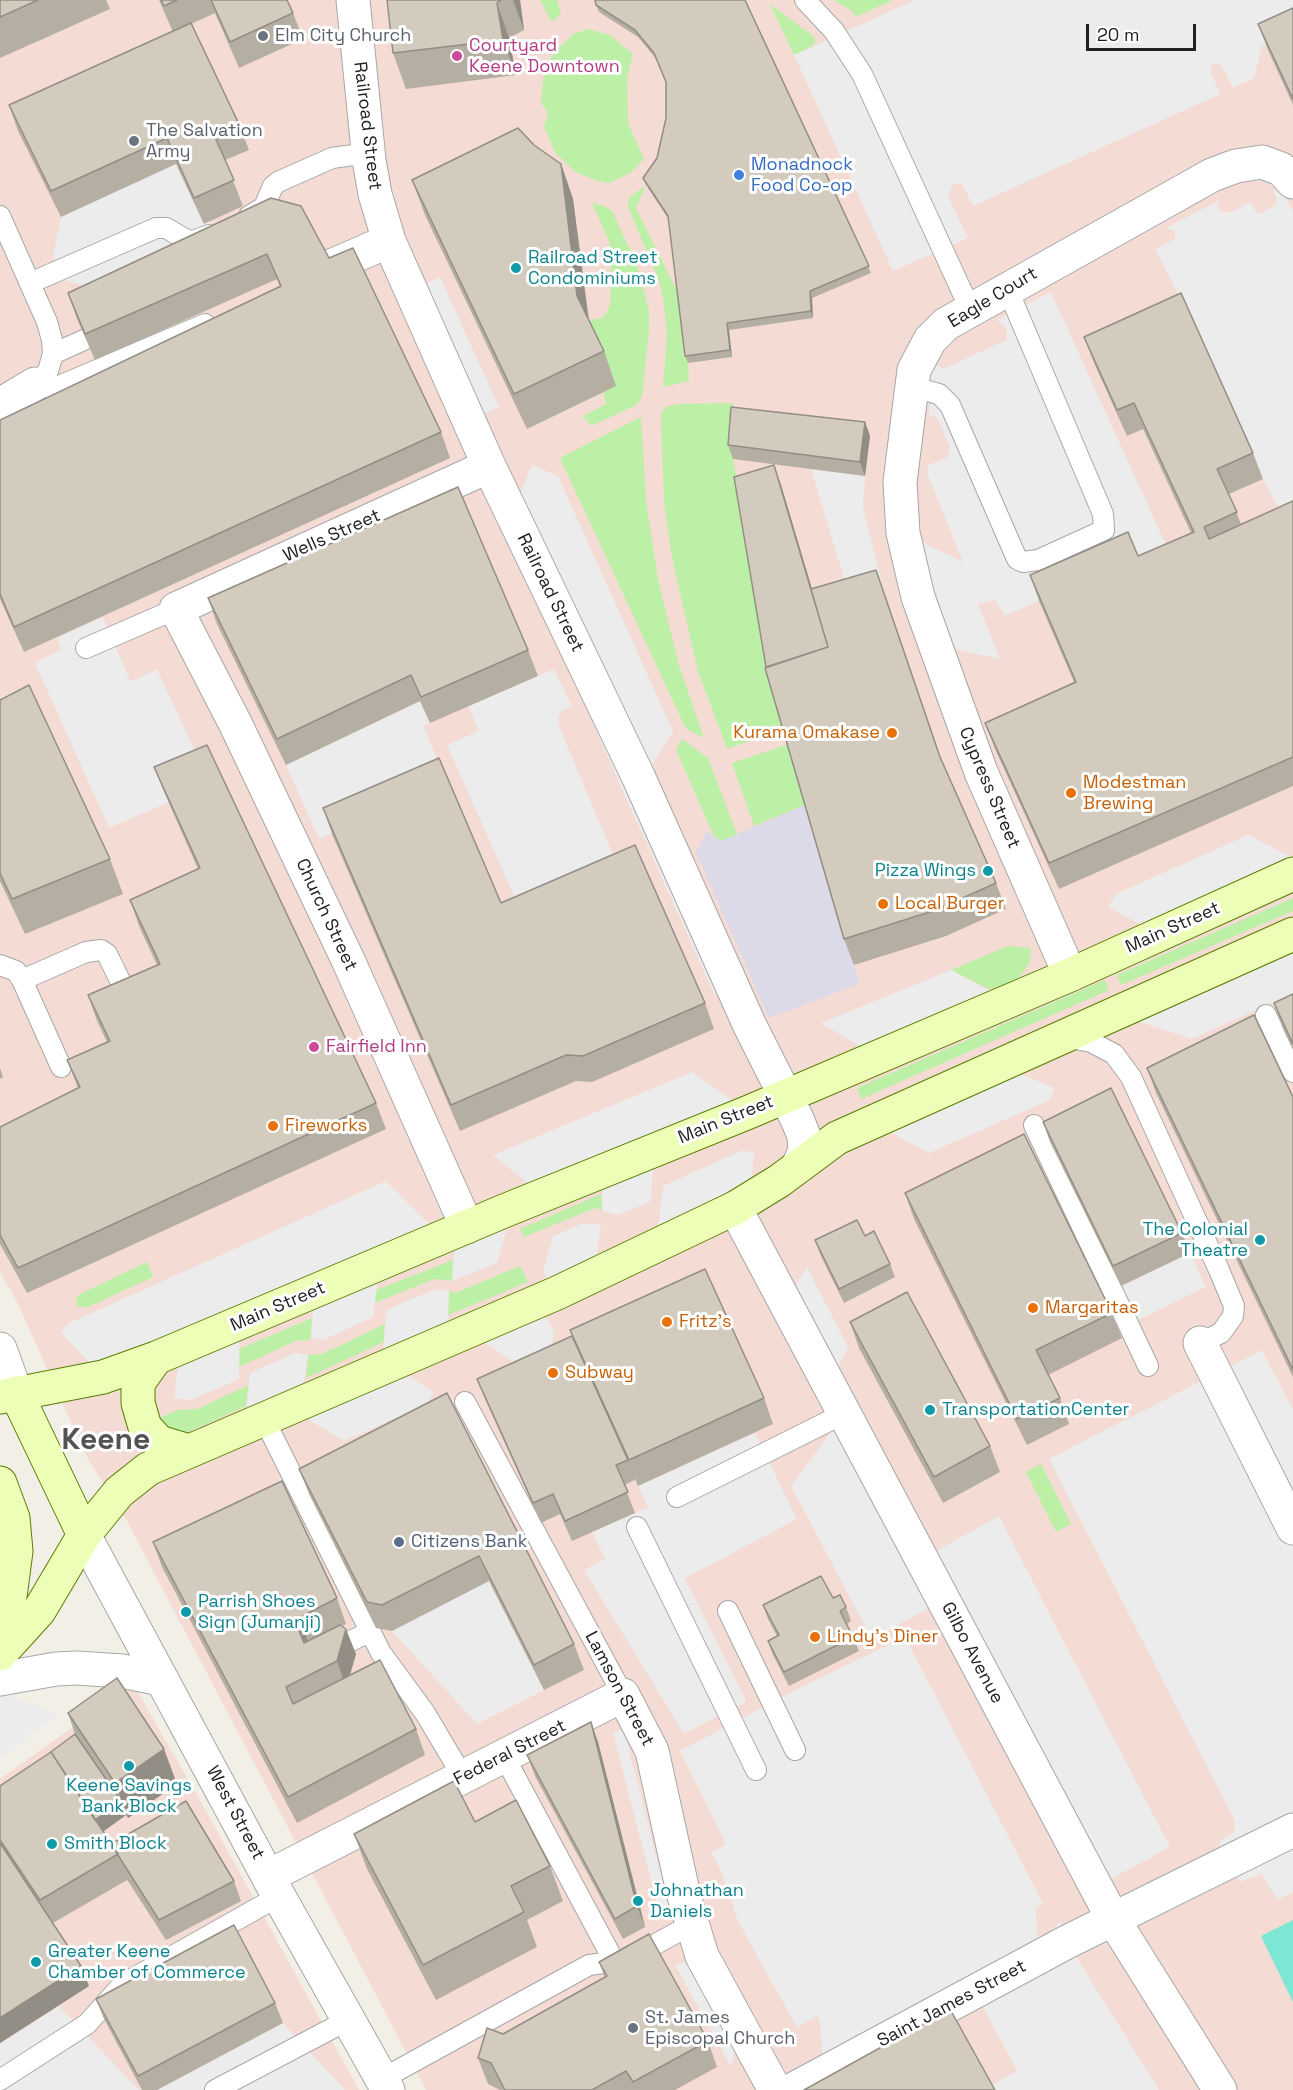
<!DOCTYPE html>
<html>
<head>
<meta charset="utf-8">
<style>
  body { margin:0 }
  #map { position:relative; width:1293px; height:2090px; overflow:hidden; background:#f2f0e6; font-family:"Space Grotesk",sans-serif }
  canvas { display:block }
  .scale { position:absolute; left:1086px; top:24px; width:110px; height:27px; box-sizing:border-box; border:3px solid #202020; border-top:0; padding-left:8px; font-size:18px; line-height:21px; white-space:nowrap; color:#202020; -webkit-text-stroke:4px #fff; paint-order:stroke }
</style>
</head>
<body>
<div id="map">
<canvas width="1293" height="2090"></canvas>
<div class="scale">20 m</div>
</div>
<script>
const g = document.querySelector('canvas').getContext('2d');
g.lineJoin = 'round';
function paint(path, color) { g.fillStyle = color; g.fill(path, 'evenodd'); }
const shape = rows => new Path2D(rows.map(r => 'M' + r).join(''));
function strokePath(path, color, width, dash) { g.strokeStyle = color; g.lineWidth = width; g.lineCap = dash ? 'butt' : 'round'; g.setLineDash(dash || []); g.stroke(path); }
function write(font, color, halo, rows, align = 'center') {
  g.font = font + ' "Space Grotesk",sans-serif'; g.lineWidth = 6; g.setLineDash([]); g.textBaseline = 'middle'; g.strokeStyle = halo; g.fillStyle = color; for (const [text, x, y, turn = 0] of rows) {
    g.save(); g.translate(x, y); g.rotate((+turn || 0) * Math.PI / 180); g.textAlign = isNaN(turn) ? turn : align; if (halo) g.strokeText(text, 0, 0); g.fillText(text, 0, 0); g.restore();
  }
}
paint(shape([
  [0,0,1293,0,1293,2090,426,2090,127,1521,88,1459,16,1300,0,1272],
  [133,1684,202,1804,359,2090,0,2090,0,1779]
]), '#f4dbd4');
paint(shape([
  [540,0,557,0,561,14,552,22],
  [834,0,893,0,856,17,852,11],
  [770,4,813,36,815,42,812,47,794,55],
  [588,29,610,35,633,54,627,78,628,123,644,159,630,173,610,183,597,181,574,171,555,152,544,127,548,113,541,103,544,72,553,54,573,34],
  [646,185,636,208,679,295,688,363,689,381,663,387,667,333,664,305,660,283,628,207,629,198],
  [592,203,604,206,612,211,637,265,649,310,649,330,642,397,636,405,591,426,583,416,606,404,589,320,602,318,607,312,610,304,611,260,609,241],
  [733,403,736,421,733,459,784,728,727,749,698,671,672,558,664,503,661,414,666,407,677,404],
  [641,417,646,500,658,580,679,665,704,738,686,729,560,458],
  [682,739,708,758,737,834,721,841,714,836,676,750],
  [789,744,807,804,754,826,732,763],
  [1293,898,1293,911,1121,985,1117,975],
  [1008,946,1031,948,1030,961,1022,974,1012,983,989,989,951,970],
  [1105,980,1109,990,861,1099,857,1088],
  [601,1194,602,1210,595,1208,524,1237,520,1229],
  [453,1260,452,1281,434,1279,375,1303,376,1290],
  [147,1262,153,1277,88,1307,78,1307,76,1303,77,1297,82,1293],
  [520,1266,528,1282,448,1315,449,1291,455,1293],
  [312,1318,311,1338,306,1341,298,1340,239,1367,239,1349],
  [385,1324,384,1342,306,1378,308,1355,322,1354],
  [249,1385,246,1406,188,1432,176,1434,157,1419,177,1410,197,1409],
  [1041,1464,1071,1524,1056,1532,1026,1472]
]), '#bdf0a7');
paint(shape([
  [1293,1920,1293,2002,1261,1936]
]), '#7ce8d3');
paint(shape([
  [915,0,1293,0,1293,32,1262,46,1254,78,1233,88,1222,67,1219,63,1214,63,1210,67,1211,72,1220,94,973,206,961,182,953,185,948,196,968,238,893,271,794,55],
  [176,163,203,223,209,221,220,244,112,293,64,280,53,256,61,217],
  [1273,189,1285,197,1293,211,1293,530,1290,531,1263,479,1191,319,1155,249,1175,239,1175,231,1166,228,1220,200,1217,205,1220,212,1232,212,1250,202,1258,215,1275,205,1277,200],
  [440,277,499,407,469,422,411,290],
  [1051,292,1177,569,1046,598,1005,616,995,600,978,604,1000,659,934,645,903,533,963,562,927,473,928,465,945,459,949,454,950,447,938,420,932,414,929,418,931,371,936,365,943,369,1006,340,1007,329,997,320],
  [532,465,558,476,673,731,641,783,733,987,714,994,593,724,609,716,512,514],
  [811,469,865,476,863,507,885,595,852,605],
  [103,617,130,680,135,680,157,669,206,775,169,802,109,828,35,663,61,650,57,638],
  [554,669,572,706,560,712,558,719,559,726,616,862,519,907,447,745,479,731,468,706],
  [420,701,430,723,423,726,448,784,319,839,286,765],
  [1248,835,1293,858,1293,874,1159,934,1108,907,1116,894],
  [1293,934,1293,993,1192,1039,1140,1022,1132,1007],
  [951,970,1009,1001,878,1057,821,1023],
  [1000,1065,1054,1088,1050,1100,929,1153,871,1122],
  [692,1072,749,1112,655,1149,650,1202,617,1215,602,1210,603,1171,541,1195,493,1155],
  [743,1150,754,1153,750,1199,656,1246,663,1186],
  [386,1181,442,1237,380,1263,373,1317,323,1340,311,1338,314,1292,240,1323,239,1379,191,1400,174,1398,180,1348,103,1377,61,1333,67,1324],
  [498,1213,506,1233,497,1263,452,1281,456,1231],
  [584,1223,601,1225,594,1276,557,1293,543,1271,553,1236],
  [1190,1253,1206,1287,1138,1320,1121,1286],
  [807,1267,848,1347,829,1384,785,1302],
  [433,1290,449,1291,447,1341,392,1365,434,1392,427,1404,344,1441,289,1408,244,1428,250,1373,295,1353,308,1355,301,1402,382,1369,386,1310],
  [537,1302,554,1332,552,1345,515,1363,468,1332],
  [1262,1350,1293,1410,1293,1892,1278,1900,1261,1874,1240,1882,1229,1862,1219,1841,1234,1832,1235,1821,1049,1459],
  [845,1413,922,1559,999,1516,1170,1847,1096,1887,944,1600,879,1635,867,1630,791,1486],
  [755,1433,797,1519,685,1578,674,1557,746,1701,684,1734,584,1570,605,1559,592,1532,648,1507,638,1486],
  [489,1581,544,1690,477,1724,392,1631],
  [905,1637,1043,1903,1036,1908,1037,1935,1045,1937,1060,1921,1071,1940,1067,1942,1159,2090,990,2090,988,2087,1017,2071,975,1992,823,2074,821,2026,817,2016,797,2027,761,1963,737,1919,722,1872,711,1853,726,1844,680,1751,791,1692],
  [0,1692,58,1714,0,1759],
  [624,1730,670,1910,659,1912,613,1733],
  [686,1962,735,2049,731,2067,675,1965],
  [59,2006,139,2090,0,2090,0,2044],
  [283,2023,345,2090,157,2090]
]), '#ececec');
paint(shape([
  [807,804,859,984,769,1018,696,852,707,831,721,841]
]), '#dcdae8');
const service = shape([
  [805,0,834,31,862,74,970,309],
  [0,216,47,322,52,340,53,354,48,371,35,384,48,388,59,386,205,324],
  [249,216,264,207,273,186,278,182,332,158,368,153],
  [30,283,156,228,166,228,190,242,209,235],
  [53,354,110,328],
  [912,387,939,394,950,405,1017,559,1023,562,1038,560,1104,530,1103,514,1007,288],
  [86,648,176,609],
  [0,965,16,971,22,980,61,1067],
  [22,980,86,952,101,950,107,954,128,997],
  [1266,1015,1293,1072],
  [1066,1037,1091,1042,1114,1054,1131,1077,1219,1270,1234,1306,1233,1316,1221,1333,1200,1343],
  [1034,1125,1148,1366],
  [465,1402,623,1695],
  [264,1419,381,1653,425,1713,463,1777],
  [677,1497,845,1413],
  [637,1527,756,1770],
  [728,1611,795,1750],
  [327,1653,369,1632],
  [504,1756,615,1963],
  [382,2079,589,1965,627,1960,692,1924],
  [0,2080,87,2024,123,1984,279,1896],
  [215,2090,348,2020]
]);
const minor = shape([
  [353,0,369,160,375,194,389,241,489,466,638,776,750,1026,797,1119,804,1136,805,1151,798,1166],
  [329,267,389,241],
  [0,405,35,384],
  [1070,975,981,772,918,597,903,533,900,482,914,370,930,340,946,324,1212,175,1236,166,1262,162,1281,169,1293,182],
  [467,1227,348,960,235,723,176,609,489,466],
  [1200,1343,1293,1528],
  [269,1876,623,1695,652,1751,684,1896,702,1956,775,2090],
  [792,2090,1067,1942,1293,1830]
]);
const tertiary = shape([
  [735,1208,1113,1919,1220,2090],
  [0,1349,16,1393],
  [84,1535,272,1884,388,2090],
  [0,1679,56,1669,77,1668,122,1671,161,1679]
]);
const secondary = shape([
  [156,1358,138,1383,138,1403,145,1427,159,1442,189,1451],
  [16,1393,84,1535],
  [0,1397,103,1377,156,1358,504,1211,749,1112,1070,975,1293,874],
  [0,1483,13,1518,16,1551,3,1650],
  [0,1654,39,1611,84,1535,119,1492,148,1469,557,1293,735,1208,779,1181,837,1138,1293,934]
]);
strokePath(service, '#a7a7a7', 22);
strokePath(minor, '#a7a7a7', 35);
strokePath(tertiary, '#a7a7a7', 35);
strokePath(secondary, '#587e00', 35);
strokePath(service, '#fff', 20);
strokePath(minor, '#fff', 33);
strokePath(tertiary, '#fff', 33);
strokePath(secondary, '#edffb6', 33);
paint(shape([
  [0,0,106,0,110,9,0,58],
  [159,0,287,0,293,13,303,39,239,68,215,13,191,24,239,124,249,150,225,160,243,206,204,224,176,164,61,217,18,131,9,105,173,32],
  [387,0,520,0,524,30,509,38,516,75,406,89,393,53],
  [745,0,871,273,812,298,813,318,729,330,732,357,688,363,685,356,669,220,646,185,643,178,657,158,666,118,666,83,657,60,638,37,599,12,596,5],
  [1293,8,1293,105,1268,50,1258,24],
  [534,145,561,164,573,199,589,320,604,351,616,386,527,429,425,215,412,180],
  [271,198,329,258,441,432,450,458,24,652,0,599,0,420,280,287,277,279,95,360,77,319,68,293],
  [1084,337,1253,453,1263,479,1229,494,1241,524,1293,501,1293,786,1059,889,995,749,985,723,1074,682,1039,601,1030,575,1138,556,1191,533,1143,429,1127,436,1094,363],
  [865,422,870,436,865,476,733,459,728,445],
  [774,465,781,485,812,589,885,595,942,762,996,883,1006,909,946,936,854,965,844,939,766,667],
  [208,598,528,650,538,676,430,723,420,701,286,765,217,624],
  [0,700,110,859,123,894,25,934,0,881],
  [154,767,376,1103,386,1129,27,1293,0,1244,0,1127,78,1088,67,1060,107,1042,97,1021,88,995,157,965,139,926,130,900,198,869,164,792],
  [323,808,501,903,705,1003,714,1029,592,1082,576,1081,460,1131,332,834],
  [1293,994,1293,1050,1283,1029,1274,1003],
  [0,1068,3,1077,0,1079],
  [1147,1068,1293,1097,1293,1377,1156,1093],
  [1043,1122,1182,1233,1190,1253,1121,1286,1050,1142],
  [905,1193,1112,1313,1122,1338,1048,1375,1060,1398,1069,1424,1027,1445,914,1219],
  [865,1236,890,1264,895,1277,844,1303,820,1254,815,1240],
  [850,1322,990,1446,1000,1472,943,1503,859,1348],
  [477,1379,764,1398,773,1424,638,1486,634,1476,635,1480,624,1485,635,1513,572,1541,560,1514,541,1523,485,1399],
  [447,1393,574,1644,584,1670,544,1690,489,1581,392,1631,376,1628,309,1494,299,1469],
  [153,1542,337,1598,346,1624,342,1626,356,1654,350,1676,416,1729,425,1755,297,1823,162,1567],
  [833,1598,846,1607,851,1621,847,1624,853,1637,859,1651,789,1686,773,1655,768,1641,777,1636,768,1619,763,1605],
  [68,1713,177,1784,128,1818,126,1815,103,1832,111,1844,234,1881,241,1901,166,1940,126,1878,127,1880,53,1923,89,1986,0,2043,0,1786,48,1754,75,1734],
  [598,1742,645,1927,623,1939,535,1776,527,1755],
  [475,1822,550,1866,563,1901,527,1920,537,1947,436,2000,367,1869,354,1834],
  [599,1962,708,2041,717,2067,675,2090,500,2090,488,2084,478,2058,503,2034,605,1978],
  [96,1999,275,2003,283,2023,157,2090,142,2090,104,2019]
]), '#b5afa3');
paint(shape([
  [513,0,520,0,524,30],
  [497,3,509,38,516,75,503,40],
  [561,164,573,199,590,331,577,296],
  [810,291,812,298,813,318,811,311],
  [727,323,729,330,732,357,730,350],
  [865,422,870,436,865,476,860,462],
  [774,465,781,485,837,673,830,653],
  [299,1618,309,1643,308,1654,298,1628],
  [346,1629,356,1654,346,1687,337,1661],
  [591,1722,598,1742,645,1927,637,1906],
  [164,1749,177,1784,128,1818,115,1783],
  [121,1801,126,1815,98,1835,92,1822],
  [81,1966,89,1986,0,2043,0,2018]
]), '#938e85');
const building = shape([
  [0,0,38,0,0,17,0,0],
  [161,0,177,0,164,6,161,0],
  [211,0,287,0,293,13,230,42,211,0],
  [387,0,501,0,497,3,503,40,393,53,387,0],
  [595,0,745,0,869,266,810,291,811,311,727,323,730,350,685,356,668,216,643,178,657,158,666,118,666,82,654,53,635,30,596,5,595,0],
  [1293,8,1293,99,1258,24,1293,8],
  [191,23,239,124,214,135,234,180,194,198,167,138,51,191,9,105,191,23],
  [518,128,534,145,561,164,577,296,604,351,514,394,412,180,518,128],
  [271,198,301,206,329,258,353,248,441,432,14,627,0,594,0,420,281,286,267,254,85,334,68,293,271,198],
  [1181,293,1253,453,1217,469,1237,512,1204,527,1209,539,1293,501,1293,757,1049,863,985,723,1076,682,1030,575,1128,532,1138,556,1194,532,1134,403,1117,410,1084,337,1181,293],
  [731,407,865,422,860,462,728,445,731,407],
  [774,465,828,647,766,667,734,477,774,465],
  [458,487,528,650,421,697,411,675,277,739,208,598,458,487],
  [876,570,940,757,996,883,936,910,844,939,765,668,828,647,811,589,876,570],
  [29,685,110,859,12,899,0,873,0,700,29,685],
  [207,745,376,1103,18,1268,0,1235,0,1127,80,1087,67,1060,110,1041,88,995,160,964,130,900,200,868,154,767,207,745],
  [439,758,501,903,635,845,705,1003,583,1056,566,1055,451,1105,323,808,439,758],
  [1293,994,1293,1044,1274,1003,1293,994],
  [1254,1015,1293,1097,1293,1370,1147,1068,1254,1015],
  [1111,1088,1182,1233,1113,1266,1043,1122,1111,1088],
  [1024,1134,1112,1313,1036,1350,1060,1398,1017,1419,905,1193,1024,1134],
  [857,1220,865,1236,874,1231,890,1264,839,1289,815,1240,857,1220],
  [705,1269,764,1398,629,1460,570,1330,705,1269],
  [907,1292,990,1446,934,1477,850,1322,907,1292],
  [572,1336,628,1460,616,1465,628,1492,565,1521,553,1494,533,1503,477,1379,572,1336],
  [447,1393,574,1644,534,1665,479,1556,382,1605,367,1602,299,1469,447,1393],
  [282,1481,337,1598,299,1618,298,1628,304,1643,340,1625,346,1629,337,1661,286,1687,293,1704,380,1660,416,1729,288,1797,153,1542,282,1481],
  [821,1576,833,1598,840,1595,846,1607,840,1611,853,1637,784,1672,768,1641,779,1635,763,1605,821,1576],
  [117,1678,164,1749,115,1783,68,1713,117,1678],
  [591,1722,637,1906,615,1919,527,1755,591,1722],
  [75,1734,121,1801,95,1820,51,1752,48,1754,75,1734],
  [51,1752,118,1854,40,1900,0,1840,0,1786,51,1752],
  [454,1781,475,1822,516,1800,550,1866,511,1886,524,1912,423,1965,354,1834,454,1781],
  [186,1801,234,1881,159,1920,111,1844,186,1801],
  [0,1843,81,1966,0,2018,0,1843],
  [234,1925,275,2003,138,2076,96,1999,234,1925],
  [649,1934,708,2041,633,2082,626,2071,592,2090,505,2090,491,2063,478,2058,487,2028,503,2034,607,1976,599,1962,649,1934],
  [950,2009,995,2090,804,2090,950,2009]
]);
paint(building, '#d2cbbe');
strokePath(building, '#938e85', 1.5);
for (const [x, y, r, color] of [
  [263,36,6,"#6b7280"],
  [457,56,6,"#d1479c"],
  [134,141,6,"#6b7280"],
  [739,175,6,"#3f7fe0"],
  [516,268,6,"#0f9aa8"],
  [892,733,6,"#e8710a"],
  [1071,793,6,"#e8710a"],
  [988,871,6,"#0f9aa8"],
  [883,904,6,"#e8710a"],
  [314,1047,6,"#d1479c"],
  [273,1126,6,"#e8710a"],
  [1260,1240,6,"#0f9aa8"],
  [1033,1308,6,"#e8710a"],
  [667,1322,6,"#e8710a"],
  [553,1373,6,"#e8710a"],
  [930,1410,6,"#0f9aa8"],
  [399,1542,6,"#5c6f8a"],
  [186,1612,6,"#0f9aa8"],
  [815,1637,6,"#e8710a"],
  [129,1766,6,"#0f9aa8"],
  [52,1844,6,"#0f9aa8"],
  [638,1901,6,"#0f9aa8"],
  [36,1962,6,"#0f9aa8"],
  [633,2028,6,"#6b7280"]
]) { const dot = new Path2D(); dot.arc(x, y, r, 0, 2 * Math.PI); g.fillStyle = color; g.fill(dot); strokePath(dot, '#fff', 2); }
write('18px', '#5b616d', '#fff', [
  ["Elm City Church",275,36],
  ["The Salvation",146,131],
  ["Army",146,152],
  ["St. James",645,2018],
  ["Episcopal Church",645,2039]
], 'left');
write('18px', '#b23c85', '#fff', [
  ["Courtyard",469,46],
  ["Keene Downtown",469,67],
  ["Fairfield Inn",326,1047]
], 'left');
write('18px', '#202020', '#fff', [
  ["Railroad Street",367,126,83],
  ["Eagle Court",993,298,-31],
  ["Wells Street",332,536,-24],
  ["Railroad Street",550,593,64],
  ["Cypress Street",989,788,67],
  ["Church Street",326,915,65],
  ["Main Street",1173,928,-24],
  ["Main Street",726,1120,-22],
  ["Main Street",278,1307,-23],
  ["Gilbo Avenue",972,1653,62],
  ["Lamson Street",619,1689,62],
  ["Federal Street",510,1753,-27],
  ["West Street",235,1813,62],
  ["Saint James Street",952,2004,-28]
]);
write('18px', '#366cbe', '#fff', [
  ["Monadnock",751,165],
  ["Food Co-op",751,186]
], 'left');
write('18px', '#0d838f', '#fff', [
  ["Railroad Street",528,258],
  ["Condominiums",528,279],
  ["Pizza Wings",976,871,"right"],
  ["The Colonial",1248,1230,"right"],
  ["Theatre",1248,1251,"right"],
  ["TransportationCenter",942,1410],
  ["Parrish Shoes",198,1602],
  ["Sign (Jumanji)",198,1623],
  ["Keene Savings",129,1786,"center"],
  ["Bank Block",129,1807,"center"],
  ["Smith Block",64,1844],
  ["Johnathan",650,1891],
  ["Daniels",650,1912],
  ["Greater Keene",48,1952],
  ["Chamber of Commerce",48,1973]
], 'left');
write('18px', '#c56008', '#fff', [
  ["Kurama Omakase",880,733,"right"],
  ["Modestman",1083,783],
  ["Brewing",1083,804],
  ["Local Burger",895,904],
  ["Fireworks",285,1126],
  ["Margaritas",1045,1308],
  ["Fritz's",679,1322],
  ["Subway",565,1373],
  ["Lindy's Diner",827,1637]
], 'left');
write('18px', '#4e5e75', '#fff', [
  ["Citizens Bank",411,1542]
], 'left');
write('bold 30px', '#535353', '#fff', [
  ["Keene",106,1441]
]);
</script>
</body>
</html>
